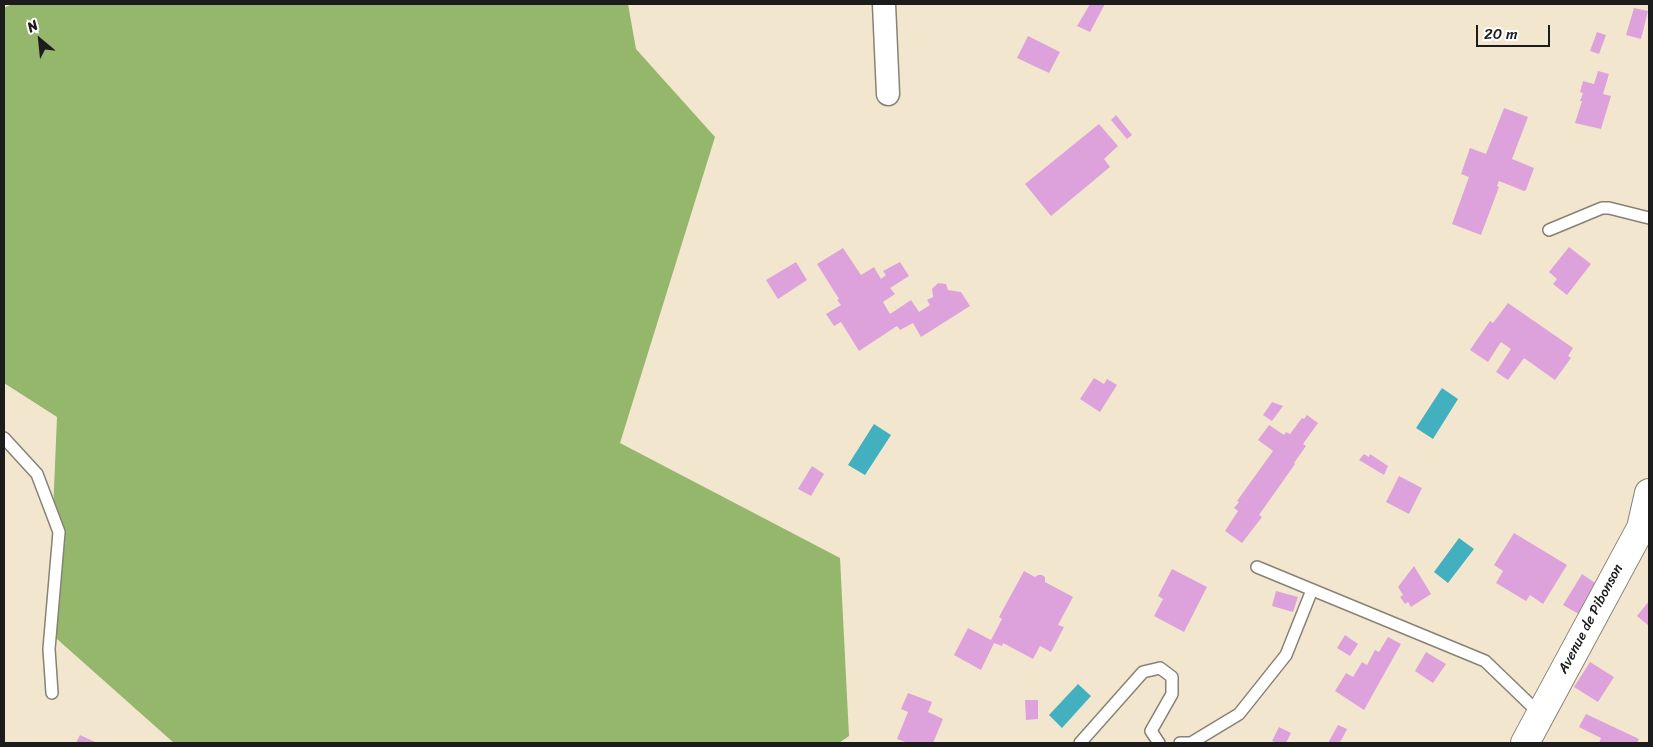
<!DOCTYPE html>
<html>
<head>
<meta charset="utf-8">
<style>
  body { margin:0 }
  #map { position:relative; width:1653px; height:747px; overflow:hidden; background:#f2e7ce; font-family:Sriracha,sans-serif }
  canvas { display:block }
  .frame { position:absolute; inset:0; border:5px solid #1c1c1c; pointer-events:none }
  .north { position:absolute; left:15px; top:15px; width:50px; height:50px; -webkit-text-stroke:4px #fff; paint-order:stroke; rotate:332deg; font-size:14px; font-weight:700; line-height:20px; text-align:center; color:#1c1c1c }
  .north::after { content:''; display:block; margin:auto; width:18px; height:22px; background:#1c1c1c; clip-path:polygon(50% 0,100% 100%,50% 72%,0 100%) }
  .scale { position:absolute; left:1476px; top:25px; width:74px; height:22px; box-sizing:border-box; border:2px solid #1c1c1c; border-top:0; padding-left:6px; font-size:15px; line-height:18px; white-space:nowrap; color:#1c1c1c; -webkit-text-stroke:4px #fff; paint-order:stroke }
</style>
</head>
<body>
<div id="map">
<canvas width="1653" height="747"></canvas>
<div class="frame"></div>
<div class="north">N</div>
<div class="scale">20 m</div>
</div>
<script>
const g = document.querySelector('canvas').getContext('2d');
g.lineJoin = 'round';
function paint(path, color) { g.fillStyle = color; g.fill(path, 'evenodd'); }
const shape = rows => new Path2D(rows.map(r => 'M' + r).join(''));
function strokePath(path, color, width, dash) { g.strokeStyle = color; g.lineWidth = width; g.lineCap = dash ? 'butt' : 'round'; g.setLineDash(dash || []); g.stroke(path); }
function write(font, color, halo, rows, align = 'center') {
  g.font = font + ' Sriracha,sans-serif'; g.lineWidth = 4; g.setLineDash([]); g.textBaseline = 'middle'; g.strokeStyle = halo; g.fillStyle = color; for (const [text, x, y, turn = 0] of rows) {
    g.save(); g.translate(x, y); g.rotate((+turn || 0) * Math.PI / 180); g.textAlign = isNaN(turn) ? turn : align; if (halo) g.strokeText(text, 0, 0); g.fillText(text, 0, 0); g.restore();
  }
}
paint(shape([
  [12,4,628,4,636,49,715,137,620,443,840,558,849,736,839,743,174,743,48,631,57,417,4,383,4,8]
]), '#94b76c');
paint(shape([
  [1442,388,1458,399,1433,439,1416,428],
  [874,424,891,435,865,475,848,465],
  [1459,538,1474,549,1448,583,1434,572],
  [1078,684,1091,696,1062,728,1049,715]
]), '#42b0bf');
paint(shape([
  [1090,4,1105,4,1090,32,1077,26],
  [1634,8,1648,11,1641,39,1626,35],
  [1597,32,1606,35,1599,54,1590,51],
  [1028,36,1060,52,1049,73,1017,58],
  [1598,71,1609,74,1603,94,1611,96,1601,129,1575,123,1582,101,1580,101,1583,93,1580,92,1583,81,1594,84],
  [1504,108,1528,117,1512,159,1534,168,1526,190,1524,191,1499,181,1497,186,1499,187,1481,235,1452,224,1469,177,1461,174,1470,148,1486,154],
  [1116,115,1132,135,1127,139,1111,120],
  [1099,124,1118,146,1104,159,1110,167,1051,216,1025,184],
  [1569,247,1591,264,1567,295,1553,284,1557,279,1549,272],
  [843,248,861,275,874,267,881,279,886,275,883,271,900,262,909,276,890,288,895,294,883,302,890,314,911,300,919,312,930,305,927,300,933,297,932,289,938,283,946,284,948,290,961,292,970,306,921,337,913,323,900,330,897,326,859,351,841,322,834,326,826,314,841,305,837,300,839,299,817,264],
  [796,262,807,280,778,299,766,280],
  [1508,303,1573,348,1568,356,1571,358,1555,380,1524,358,1508,380,1496,372,1511,349,1501,342,1488,362,1470,350,1490,321,1493,323],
  [1094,378,1104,384,1107,379,1117,385,1100,412,1080,399],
  [1272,402,1283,406,1272,421,1263,415],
  [1307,415,1318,423,1303,444,1306,446,1294,463,1295,464,1259,515,1262,517,1242,543,1225,531,1238,511,1234,508,1239,502,1237,501,1273,451,1258,440,1269,425,1284,435,1286,432,1290,434,1302,418,1304,419],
  [1364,454,1369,457,1370,454,1388,466,1384,475,1359,460],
  [812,466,824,474,811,496,798,489],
  [1399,476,1422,488,1409,514,1386,502],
  [1514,533,1567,565,1543,604,1530,595,1526,601,1496,583,1503,571,1494,565],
  [1414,566,1431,594,1411,607,1408,602,1405,604,1400,597,1403,595,1398,587],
  [1172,569,1207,587,1184,632,1154,616,1163,599,1158,596],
  [1024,571,1035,577,1038,575,1042,575,1045,577,1045,582,1073,597,1058,625,1064,627,1051,652,1040,646,1033,659,1003,643,1002,646,994,643,981,670,954,655,968,628,991,640,1002,619,999,617],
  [1582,574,1601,587,1582,616,1563,605],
  [1276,591,1298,597,1293,612,1272,606],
  [1649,601,1649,626,1637,616],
  [1345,635,1358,644,1350,656,1337,648],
  [1388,637,1401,644,1364,710,1335,691,1346,673,1353,677,1362,662,1367,665,1375,650,1379,652],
  [1426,652,1446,664,1433,683,1415,671],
  [1590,662,1614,677,1598,702,1574,687],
  [908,693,932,702,928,712,943,719,933,743,908,743,897,739,908,712,901,709],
  [1025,700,1038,700,1038,719,1026,720],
  [1586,714,1639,739,1637,743,1599,743,1601,738,1579,727],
  [1338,725,1347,729,1342,739,1339,743,1328,743],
  [1279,727,1291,733,1286,743,1277,743,1272,741],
  [80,735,97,743,76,743]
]), '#dda2dc');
const service = shape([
  [1549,230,1602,208,1609,208,1649,218],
  [4,438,37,474,59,532,49,649,52,693],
  [1257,567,1485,661,1540,714],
  [1080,743,1143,672,1160,668,1172,677,1172,694,1151,731,1159,743],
  [1180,743,1191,743,1239,714,1286,655,1312,590]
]);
const minor = shape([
  [884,4,888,94]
]);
const tertiary = shape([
  [1525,743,1641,528,1649,493]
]);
strokePath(service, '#878275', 14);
strokePath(minor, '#878275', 25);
strokePath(tertiary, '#878275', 30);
strokePath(service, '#fff', 11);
strokePath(minor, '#fff', 22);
strokePath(tertiary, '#fff', 28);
write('14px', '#1c1c1c', '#fff', [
  ["Avenue de Pibonson",1591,619,-62]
]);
</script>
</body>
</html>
